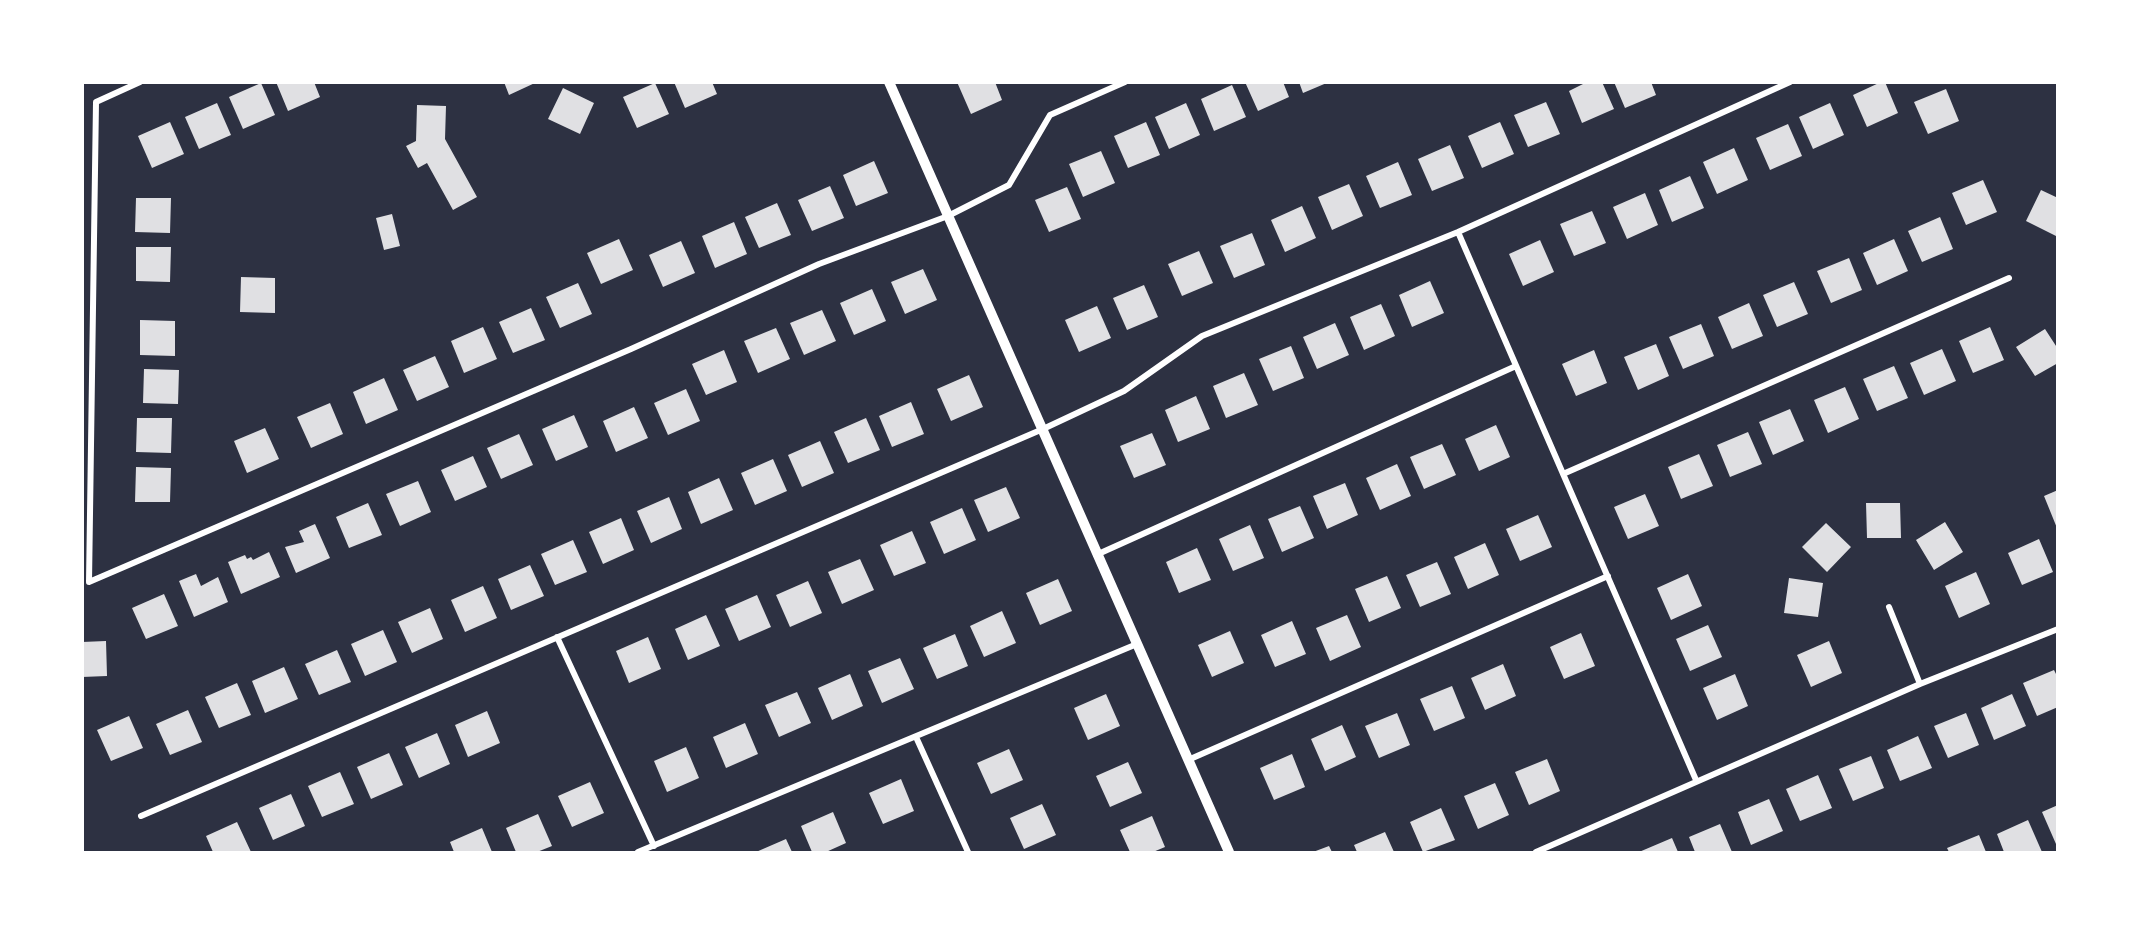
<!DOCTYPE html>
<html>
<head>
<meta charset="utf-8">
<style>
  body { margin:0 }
  #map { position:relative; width:2140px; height:935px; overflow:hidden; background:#2d3142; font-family:"Titillium Web",sans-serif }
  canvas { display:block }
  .frame { position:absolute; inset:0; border:84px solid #fff; pointer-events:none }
</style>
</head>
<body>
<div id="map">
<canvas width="2140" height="935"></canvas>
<div class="frame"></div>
</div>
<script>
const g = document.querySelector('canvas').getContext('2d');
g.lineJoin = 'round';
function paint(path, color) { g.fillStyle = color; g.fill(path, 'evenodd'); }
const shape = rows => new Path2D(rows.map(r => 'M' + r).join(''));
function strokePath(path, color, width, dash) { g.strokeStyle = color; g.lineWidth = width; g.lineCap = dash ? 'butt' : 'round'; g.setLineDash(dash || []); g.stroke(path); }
paint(shape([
  [276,82,314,82,320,97,288,111],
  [504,82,537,82,509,95],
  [674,82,712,82,717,94,685,108],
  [957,82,995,82,1002,100,971,114],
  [1245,82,1283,82,1289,97,1258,111],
  [1299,82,1329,82,1303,93],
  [1587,82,1602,82,1614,109,1582,123,1569,91],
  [1614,82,1651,82,1656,95,1625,108],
  [1881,82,1885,82,1898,113,1867,127,1853,95],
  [261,83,275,115,243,129,229,97],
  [655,83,669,114,637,128,623,97],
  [1232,85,1246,117,1214,131,1201,99],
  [563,88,594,103,580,134,548,119],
  [1946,89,1959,121,1928,134,1914,102],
  [1546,102,1560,134,1528,147,1514,115],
  [217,103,231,135,199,149,185,117],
  [1186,103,1200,135,1169,149,1155,117],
  [1830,103,1844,135,1813,149,1799,117],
  [417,105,446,106,445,139,477,197,453,210,427,163,418,168,406,146,416,141],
  [170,122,184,154,152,168,138,136],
  [1146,122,1160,155,1128,168,1114,136],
  [1500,122,1514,154,1482,168,1468,136],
  [1788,124,1802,156,1770,170,1756,138],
  [1450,145,1464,178,1432,191,1418,159],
  [1734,148,1748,180,1717,194,1703,162],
  [1101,151,1115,183,1083,197,1069,164],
  [874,161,888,193,856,206,843,175],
  [1398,162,1412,195,1380,208,1366,176],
  [1690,176,1704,208,1672,222,1659,190],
  [1983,180,1997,212,1966,225,1952,193],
  [1349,184,1363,216,1332,230,1318,197],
  [830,186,844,218,812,231,798,200],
  [1067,187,1081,219,1049,232,1035,200],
  [2041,190,2058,198,2056,236,2026,221],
  [1645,193,1658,225,1627,239,1613,207],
  [136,198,171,198,170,233,135,232],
  [777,203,791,235,759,248,745,217],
  [1302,206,1316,238,1285,252,1271,220],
  [1592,211,1606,243,1574,256,1560,224],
  [392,214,400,246,384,250,376,218],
  [1940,217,1953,249,1922,262,1908,231],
  [734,222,747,254,715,268,702,236],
  [1252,233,1265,265,1234,278,1220,246],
  [619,239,633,270,601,284,587,253],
  [1894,239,1908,271,1877,285,1863,253],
  [1540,240,1554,272,1523,286,1509,254],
  [681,241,695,273,663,287,649,255],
  [136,247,171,247,170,282,136,281],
  [1199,251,1213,283,1182,296,1168,264],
  [1849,258,1862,290,1831,303,1817,271],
  [923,269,937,300,905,314,891,282],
  [241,277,275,278,275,313,240,312],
  [1430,281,1444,313,1412,327,1399,295],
  [1794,282,1808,314,1777,327,1763,295],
  [578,283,592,314,560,328,546,297],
  [1144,285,1158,317,1127,330,1113,298],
  [872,289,886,321,854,335,840,303],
  [1749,303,1763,336,1732,349,1718,317],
  [1381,304,1395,336,1364,350,1350,317],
  [1097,306,1111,338,1079,352,1065,320],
  [531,308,545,340,513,353,499,322],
  [822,310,836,341,804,355,790,323],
  [140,320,175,321,175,356,140,355],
  [1335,323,1349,355,1317,369,1303,337],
  [1701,324,1714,356,1683,369,1669,337],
  [483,327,497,359,464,373,451,341],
  [1990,327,2004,360,1973,373,1959,341],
  [776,328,790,359,758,373,744,341],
  [2045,329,2058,349,2058,363,2035,376,2016,347],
  [1656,344,1669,376,1638,390,1624,357],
  [1291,346,1304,378,1273,391,1259,359],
  [1942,349,1956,381,1924,395,1910,363],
  [724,350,737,382,706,395,692,364],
  [1594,350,1607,383,1576,396,1562,364],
  [435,356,449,387,417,401,403,370],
  [1894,366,1908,398,1877,411,1863,379],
  [144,369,179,370,178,404,143,403],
  [1244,373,1258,405,1226,418,1213,386],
  [969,375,983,407,951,421,937,389],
  [384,378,398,410,366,424,353,392],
  [1845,387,1859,419,1828,433,1814,400],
  [686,389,700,421,668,435,654,403],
  [1196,396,1210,429,1178,442,1165,410],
  [911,402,924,434,892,447,879,416],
  [330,403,343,434,311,448,297,417],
  [634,407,648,438,616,452,603,421],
  [1790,409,1804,441,1773,455,1759,422],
  [574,415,588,447,556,461,542,429],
  [137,418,172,418,171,453,136,452],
  [866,418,880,450,848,463,834,432],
  [1496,425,1510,457,1479,471,1465,439],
  [265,428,279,459,247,473,234,441],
  [1748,432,1762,464,1730,477,1717,445],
  [1152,433,1166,465,1134,478,1120,446],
  [519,434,533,465,501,479,487,448],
  [820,441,834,473,802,487,788,455],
  [1442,444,1456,475,1424,489,1410,457],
  [1699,454,1713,486,1681,499,1668,467],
  [473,456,487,487,455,501,441,470],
  [773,459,787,491,755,505,741,473],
  [1397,464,1411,496,1380,510,1366,478],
  [136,467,171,468,170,502,135,502],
  [719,478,733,510,701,524,688,492],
  [418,481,431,512,400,526,386,494],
  [1345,483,1358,515,1327,529,1313,496],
  [1006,487,1020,518,988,532,974,500],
  [2058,490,2058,528,2057,528,2044,496],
  [1645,494,1659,526,1628,539,1614,507],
  [669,497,682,529,651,543,637,511],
  [368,503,382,535,349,548,336,517],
  [1866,503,1900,503,1901,538,1867,538],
  [1300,506,1314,538,1282,552,1268,519],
  [962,508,976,540,944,554,930,522],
  [1538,515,1552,547,1520,561,1506,529],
  [621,518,634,550,603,564,589,532],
  [1945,522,1963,552,1934,570,1916,540],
  [1826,523,1851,547,1827,572,1802,547],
  [315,524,330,558,296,573,285,547,304,542,299,531],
  [1250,525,1264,558,1233,571,1219,539],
  [912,531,926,563,894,576,880,545],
  [2039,539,2053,572,2022,585,2008,553],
  [573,540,587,572,555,585,541,554],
  [1485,543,1499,575,1468,589,1454,557],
  [1197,548,1211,580,1179,593,1166,562],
  [269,552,280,577,241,594,228,562,245,555,247,559,251,557,253,560],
  [860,559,874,590,842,604,828,572],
  [1437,562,1451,594,1420,607,1406,575],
  [530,565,544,596,511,610,498,579],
  [1976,572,1990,604,1959,618,1945,586],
  [196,574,201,586,218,577,228,602,194,617,179,581],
  [1688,574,1702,606,1671,620,1657,588],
  [1387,576,1401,608,1369,622,1355,589],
  [1789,578,1823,583,1818,617,1784,613],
  [1058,579,1072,611,1040,625,1026,593],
  [808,581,822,613,790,627,776,595],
  [483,586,497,618,465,632,451,600],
  [164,594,178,626,146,639,132,608],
  [757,595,771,627,739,641,725,609],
  [430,608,443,639,412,653,398,622],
  [1002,611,1016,643,984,657,970,626],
  [706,615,720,646,688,660,675,629],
  [1347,615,1361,647,1330,661,1316,628],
  [1292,621,1306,654,1275,667,1261,635],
  [1708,625,1722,657,1690,671,1676,639],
  [383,630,397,662,365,676,351,644],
  [1230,631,1244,663,1212,677,1198,645],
  [1581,633,1595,666,1564,679,1550,647],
  [955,634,968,666,937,679,923,648],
  [648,637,661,669,629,683,616,651],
  [106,641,107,676,82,677,82,642],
  [1829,641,1842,673,1811,687,1797,655],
  [337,650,351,682,319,695,305,664],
  [900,658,914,689,882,703,868,671],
  [1503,664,1516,696,1485,710,1471,678],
  [284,667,298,699,265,713,252,681],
  [2054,670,2058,678,2058,707,2037,716,2023,683],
  [850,674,863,706,832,720,818,688],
  [1735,674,1748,706,1717,720,1703,688],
  [237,683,251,715,219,728,205,697],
  [1452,686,1465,718,1434,731,1420,699],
  [797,692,811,723,779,737,765,705],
  [1106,694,1120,726,1088,740,1074,708],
  [2012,694,2026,726,1994,740,1981,708],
  [188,710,202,742,170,755,156,724],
  [487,711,500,743,468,757,455,725],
  [1397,713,1410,745,1379,758,1365,726],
  [1966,713,1979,745,1948,758,1934,726],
  [129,716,143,748,111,761,97,730],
  [745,723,758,754,726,768,713,737],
  [1342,725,1356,757,1325,771,1311,739],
  [437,733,450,764,419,778,405,747],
  [1918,736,1932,768,1900,781,1887,750],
  [686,747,699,778,667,792,654,761],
  [1009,749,1023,780,991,794,977,763],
  [389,753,403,785,371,799,357,767],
  [1292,754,1305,787,1274,800,1260,768],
  [1871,756,1884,788,1853,801,1839,769],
  [1547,759,1560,791,1529,805,1515,772],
  [1128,762,1142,793,1110,807,1096,776],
  [340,772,354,804,322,817,308,786],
  [1818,775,1832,808,1800,821,1786,789],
  [901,779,914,811,883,824,869,793],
  [590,782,604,813,572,827,558,796],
  [1495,783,1509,815,1478,829,1464,796],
  [291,794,305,826,273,840,259,808],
  [1769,799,1783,831,1751,845,1738,812],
  [1042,804,1056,835,1024,849,1010,818],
  [2058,805,2058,843,2056,844,2042,812],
  [1441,808,1455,840,1423,852,1410,822],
  [833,812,846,843,826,852,812,852,801,826],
  [538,814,552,846,537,852,516,852,506,828],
  [1152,816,1165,847,1153,852,1130,852,1120,830],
  [2028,820,2042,852,2004,852,1997,834],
  [237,822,251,852,213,852,206,836],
  [1720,824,1732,852,1695,852,1689,837],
  [482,828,492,852,454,852,450,842],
  [1385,832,1394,852,1357,852,1354,845],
  [1979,835,1986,852,1949,852,1947,848],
  [1672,838,1678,852,1639,852],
  [786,839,792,852,756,852],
  [1329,846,1332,852,1313,852]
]), '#e0e0e3');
strokePath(shape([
  [140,82,96,102,89,582,631,349,819,264,948,216,1009,185,1050,115,1125,82],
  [1458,232,1696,780],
  [1563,474,2009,278],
  [1096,555,1516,366],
  [1889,607,1920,684],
  [557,637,654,846],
  [916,737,968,852],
  [1188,760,1608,576],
  [141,816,1043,429,1124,391,1202,336,1458,232,1790,82],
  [638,852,1137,644],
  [1536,852,1920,684,2058,629]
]), '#fff', 6);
strokePath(shape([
  [889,82,1229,852]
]), '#fff', 10);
</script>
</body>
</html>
